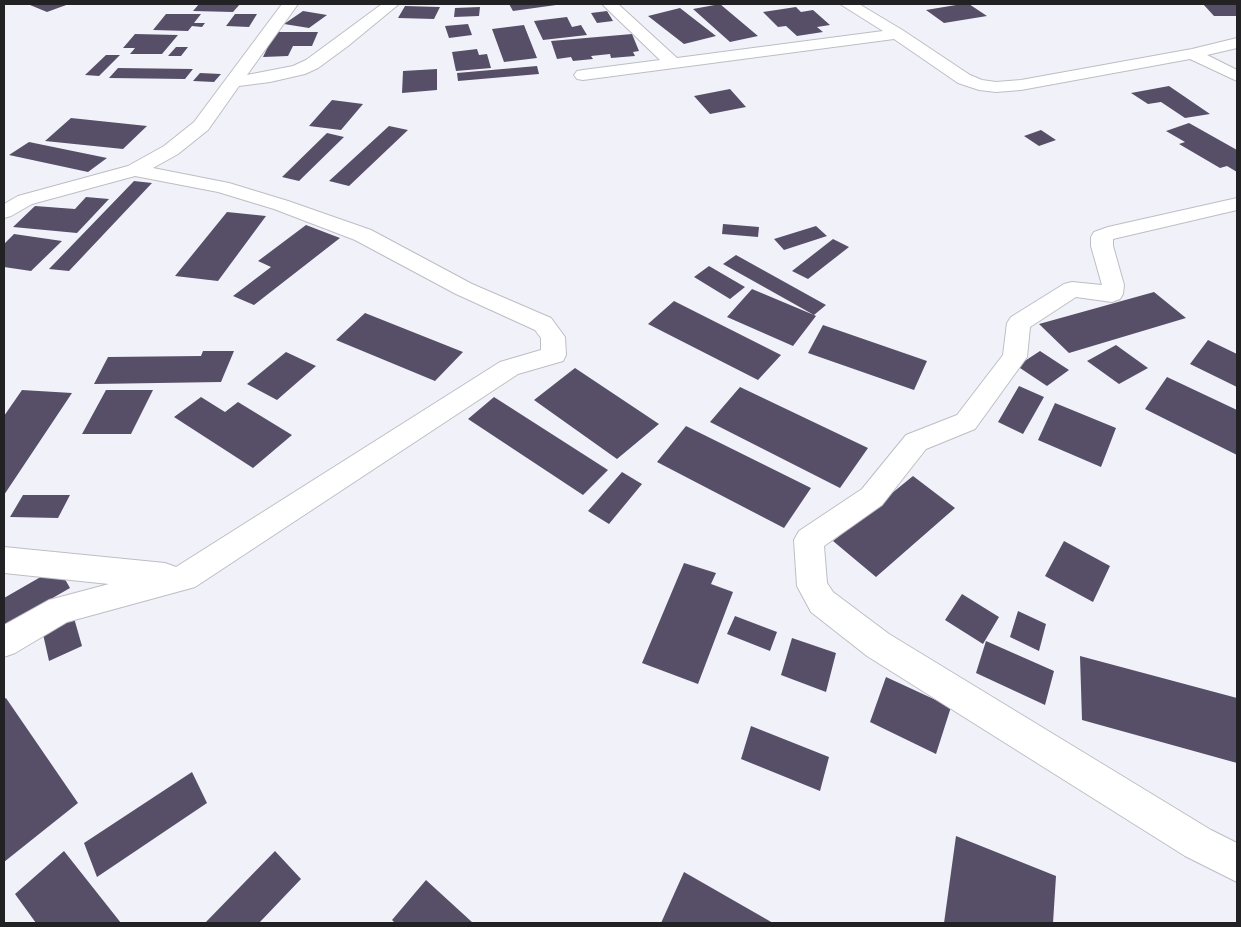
<!DOCTYPE html>
<html>
<head>
<meta charset="utf-8">
<style>
  body { margin:0 }
  #map { position:relative; width:1241px; height:927px; overflow:hidden; background:#f1f2f9; font-family:"Titillium Web",sans-serif }
  canvas { display:block }
  .frame { position:absolute; inset:0; border:5px solid #222225; pointer-events:none }
</style>
</head>
<body>
<div id="map">
<canvas width="1241" height="927"></canvas>
<div class="frame"></div>
</div>
<script>
const g = document.querySelector('canvas').getContext('2d');
g.lineJoin = 'round';
function paint(path, color) { g.fillStyle = color; g.fill(path, 'evenodd'); }
const shape = rows => new Path2D(rows.map(r => 'M' + r).join(''));
function strokePath(path, color, width, dash) { g.strokeStyle = color; g.lineWidth = width; g.lineCap = dash ? 'butt' : 'round'; g.setLineDash(dash || []); g.stroke(path); }
paint(shape([
  [33,4,69,4,47,12,30,5],
  [199,4,240,4,233,12,193,11],
  [509,4,556,4,556,5,513,11],
  [720,4,758,36,730,42,693,9],
  [962,4,969,4,987,16,944,23,926,10],
  [1203,4,1237,4,1237,16,1214,16],
  [405,6,440,7,434,19,398,18],
  [480,7,479,16,454,17,455,8],
  [796,7,801,12,813,10,830,25,817,27,823,32,797,36,786,26,778,27,763,12],
  [680,8,716,36,684,44,648,16],
  [303,11,327,15,309,28,284,24],
  [607,11,613,21,597,23,591,13],
  [166,14,201,14,194,23,205,23,202,27,192,26,188,31,153,30],
  [235,14,257,14,249,27,226,26],
  [567,17,572,27,581,25,587,35,543,40,534,21],
  [468,24,472,35,449,38,445,26],
  [524,25,537,58,504,62,492,29],
  [275,32,318,32,312,46,293,46,288,56,263,57],
  [135,34,178,35,162,54,130,54,135,48,123,48],
  [632,34,639,51,633,52,635,56,611,58,610,54,591,56,593,59,573,61,571,57,557,59,551,41],
  [176,47,188,47,181,56,168,56],
  [477,49,479,55,487,54,491,68,456,71,452,52],
  [106,55,120,55,99,76,85,75],
  [537,66,539,74,458,81,457,73],
  [118,68,193,69,185,79,109,78],
  [437,69,437,90,402,93,403,71],
  [200,73,221,74,214,82,193,81],
  [1169,86,1210,114,1185,118,1161,102,1148,104,1131,93],
  [730,89,746,107,710,114,694,96],
  [332,100,363,104,341,130,309,126],
  [71,118,147,126,123,149,45,141],
  [1189,123,1237,150,1237,172,1227,166,1220,168,1179,144,1185,142,1166,131],
  [389,126,408,130,349,186,329,181],
  [1041,130,1056,140,1039,146,1024,136],
  [327,133,344,137,299,181,282,177],
  [29,142,107,158,88,172,9,155],
  [134,181,152,183,69,271,49,269],
  [86,197,109,199,77,233,13,227,35,206,75,209],
  [227,212,266,216,218,281,175,276],
  [723,224,759,227,758,237,722,234],
  [306,225,340,238,254,305,233,296,271,267,258,261],
  [816,226,827,236,784,250,774,239],
  [14,234,62,241,31,271,4,267,4,244],
  [833,239,849,247,808,279,792,271],
  [736,255,826,305,814,315,816,316,793,346,727,317,752,289,814,315,723,264],
  [709,266,745,287,730,299,694,277],
  [1154,292,1186,318,1069,353,1039,324],
  [674,301,781,355,758,380,648,324],
  [365,313,463,352,435,381,336,340],
  [823,325,927,361,914,390,808,353],
  [1208,340,1237,354,1237,387,1190,364],
  [1116,345,1148,368,1119,384,1087,361],
  [203,351,234,351,221,382,94,384,108,357,201,356],
  [1040,351,1069,370,1047,386,1017,366],
  [286,352,316,366,277,400,247,384],
  [575,368,659,424,617,459,534,400],
  [1167,377,1237,410,1237,455,1145,409],
  [1019,386,1044,397,1023,434,998,422],
  [740,387,868,448,840,488,710,422],
  [22,390,72,393,4,495,4,416],
  [106,390,153,390,131,434,82,434],
  [201,397,225,412,238,402,292,435,253,468,174,417],
  [494,397,608,470,583,495,468,419],
  [1055,403,1116,428,1101,467,1038,440],
  [686,426,811,488,784,528,657,462],
  [622,472,642,484,609,524,588,511],
  [913,476,955,508,876,577,833,541],
  [23,495,70,495,58,518,10,517],
  [1064,541,1110,566,1093,602,1045,576],
  [684,563,716,573,711,584,733,592,698,684,642,663],
  [58,567,70,588,4,626,4,598],
  [962,594,999,617,983,644,945,620],
  [1018,611,1046,624,1039,651,1010,637],
  [735,616,777,632,770,651,727,634],
  [74,618,82,646,49,661,43,634],
  [792,638,836,653,826,692,781,675],
  [986,641,1054,671,1045,705,976,673],
  [1080,656,1237,698,1237,763,1082,720],
  [886,677,951,707,936,754,870,722],
  [6,698,78,803,4,862,4,699],
  [751,726,829,757,820,791,741,759],
  [192,772,207,803,97,877,84,843],
  [956,836,1056,876,1053,923,944,923],
  [64,851,121,923,36,923,15,894],
  [275,851,301,879,259,923,205,923],
  [684,872,773,923,661,923],
  [426,880,473,923,395,923,392,920]
]), '#574f68');
const minor = shape([
  [282,4,298,4,247,75,293,66,306,60,382,4,399,4,348,46,318,68,305,74,270,82,239,86,208,130,178,154,153,168,229,183,288,201,371,230,472,284,551,318,565,337,566,355,563,361,518,374,195,587,67,622,15,653,4,657,4,625,49,600,109,584,4,573,4,547,165,563,176,567,500,362,541,350,541,338,535,330,456,294,355,240,274,209,218,192,135,176,32,204,11,216,4,218,4,204,18,196,128,166,164,146,194,122,282,4],
  [602,4,618,4,677,58,883,31,840,4,859,4,904,31,970,75,982,80,996,82,1021,80,1192,49,1237,38,1237,48,1207,55,1237,70,1237,81,1190,59,1021,90,996,92,979,90,958,83,894,39,583,80,577,79,574,75,577,71,583,70,660,60,602,4],
  [1237,198,1237,210,1113,239,1113,246,1124,285,1123,294,1120,299,1112,302,1076,297,1030,327,1027,357,975,429,926,449,882,505,824,546,827,583,833,592,889,634,1211,830,1237,843,1237,882,1185,856,867,656,811,612,797,586,794,540,799,531,862,489,906,435,957,415,1003,355,1007,323,1011,317,1064,284,1072,282,1102,285,1091,246,1091,237,1094,232,1108,227,1237,198]
]);
strokePath(minor, '#bdbec4', 2);
paint(minor, '#fff');
</script>
</body>
</html>
